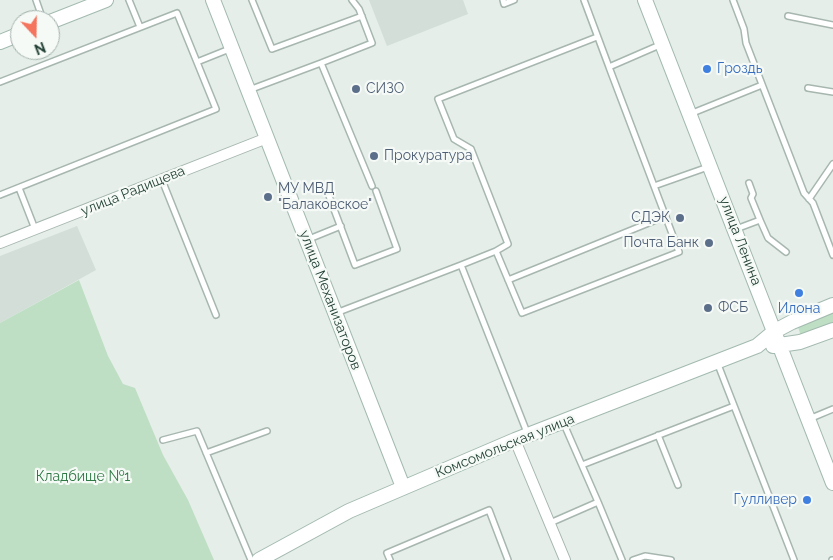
<!DOCTYPE html>
<html>
<head>
<meta charset="utf-8">
<style>
  body { margin:0 }
  #map { position:relative; width:833px; height:560px; overflow:hidden; background:#e5eee9; font-family:Raleway,sans-serif }
  canvas { display:block }
  .north { position:absolute; left:10px; top:10px; width:50px; height:50px; box-sizing:border-box; background:#f6faf7; border:1px solid #a2b0aa; border-radius:50%; rotate:159deg; font-size:14px; font-weight:700; line-height:20px; text-align:center; color:#234136 }
  .north::after { content:''; display:block; margin:auto; width:18px; height:22px; background:#f4745d; clip-path:polygon(50% 0,100% 100%,50% 72%,0 100%) }
</style>
</head>
<body>
<div id="map">
<canvas width="833" height="560"></canvas>
<div class="north">N</div>
</div>
<script>
const g = document.querySelector('canvas').getContext('2d');
g.lineJoin = 'round';
function paint(path, color) { g.fillStyle = color; g.fill(path, 'evenodd'); }
const shape = rows => new Path2D(rows.map(r => 'M' + r).join(''));
function strokePath(path, color, width, dash) { g.strokeStyle = color; g.lineWidth = width; g.lineCap = dash ? 'butt' : 'round'; g.setLineDash(dash || []); g.stroke(path); }
function write(font, color, halo, rows, align = 'center') {
  g.font = font + ' Raleway,sans-serif'; g.lineWidth = 4.5; g.setLineDash([]); g.textBaseline = 'middle'; g.strokeStyle = halo; g.fillStyle = color; for (const [text, x, y, turn = 0] of rows) {
    g.save(); g.translate(x, y); g.rotate((+turn || 0) * Math.PI / 180); g.textAlign = isNaN(turn) ? turn : align; if (halo) g.strokeText(text, 0, 0); g.fillText(text, 0, 0); g.restore();
  }
}
paint(shape([
  [369,0,463,0,468,14,387,46],
  [77,226,96,270,0,323,0,256]
]), '#d3ded8');
paint(shape([
  [79,280,108,356,123,384,135,388,163,455,188,500,214,560,0,560,0,323],
  [833,311,833,325,801,336,798,327]
]), '#bedfc3');
const lane = shape([
  [36,0,43,20],
  [129,0,140,27],
  [252,0,272,49,362,16],
  [503,0,504,4,514,0],
  [584,0,609,67],
  [733,0,744,29,746,43,804,193,813,203,833,255],
  [788,16,833,25],
  [197,62,232,48],
  [321,63,372,43,359,9,352,0],
  [0,82,177,13,216,109,0,195],
  [808,88,833,92],
  [249,90,321,63,372,186],
  [690,114,762,85],
  [162,180,216,315],
  [654,186,708,167],
  [19,188,35,229],
  [329,196,355,265,397,249,376,191],
  [809,199,833,164],
  [760,220,768,238,786,252],
  [736,229,760,220,751,198,753,194,749,183],
  [309,239,341,226],
  [496,251,508,244,471,149,454,139,438,99,597,37],
  [461,265,496,251,522,313,679,252,609,67,662,44],
  [508,280,666,216],
  [336,313,461,265,528,435],
  [717,362,794,560],
  [809,419,833,409],
  [563,422,598,502],
  [658,435,678,485],
  [163,440,197,431,251,560],
  [206,453,267,431],
  [582,465,734,406],
  [550,523,598,502,622,560],
  [390,560,387,553,489,510,508,560],
  [633,560,645,556,671,560],
  [832,560,833,560]
]);
const street = shape([
  [0,243,267,138],
  [515,440,565,560]
]);
const secondary = shape([
  [213,0,403,487],
  [645,0,833,483],
  [50,22,106,0],
  [0,42,20,34],
  [773,346,800,342,833,330],
  [259,560,349,511,515,440,757,346,775,331,792,322,833,305]
]);
strokePath(lane, '#a7b7b0', 8);
strokePath(street, '#a7b7b0', 12);
strokePath(secondary, '#a3bab0', 16);
strokePath(lane, '#fff', 5);
strokePath(street, '#fff', 10);
strokePath(secondary, '#fff', 14);
for (const [x, y, r, color] of [
  [707,69,5,"#3f7fe0"],
  [356,89,5,"#5c6f8a"],
  [374,156,5,"#5c6f8a"],
  [268,197,5,"#5c6f8a"],
  [680,218,5,"#5c6f8a"],
  [709,243,5,"#5c6f8a"],
  [799,293,5,"#3f7fe0"],
  [708,308,5,"#5c6f8a"],
  [807,500,5,"#3f7fe0"]
]) { const dot = new Path2D(); dot.arc(x, y, r, 0, 2 * Math.PI); g.fillStyle = color; g.fill(dot); strokePath(dot, '#f6faf7', 2); }
write('14px', '#366cbe', '#f6faf7', [
  ["Гроздь",717,69],
  ["Илона",799,309,"center"],
  ["Гулливер",797,500,"right"]
], 'left');
write('14px', '#4e5e75', '#f6faf7', [
  ["СИЗО",366,89],
  ["Прокуратура",384,156],
  ["МУ МВД",278,189],
  ["\"Балаковское\"",278,205],
  ["СДЭК",670,218,"right"],
  ["Почта Банк",699,243,"right"],
  ["ФСБ",718,308]
], 'left');
write('14px', '#234136', '#f6faf7', [
  ["улица Радищева",133,191,-22],
  ["улица Ленина",740,241,69],
  ["улица Механизаторов",330,300,69],
  ["Комсомольская улица",505,446,-22]
]);
write('14px', '#2d7843', '#f6faf7', [
  ["Кладбище №1",83,477]
]);
</script>
</body>
</html>
